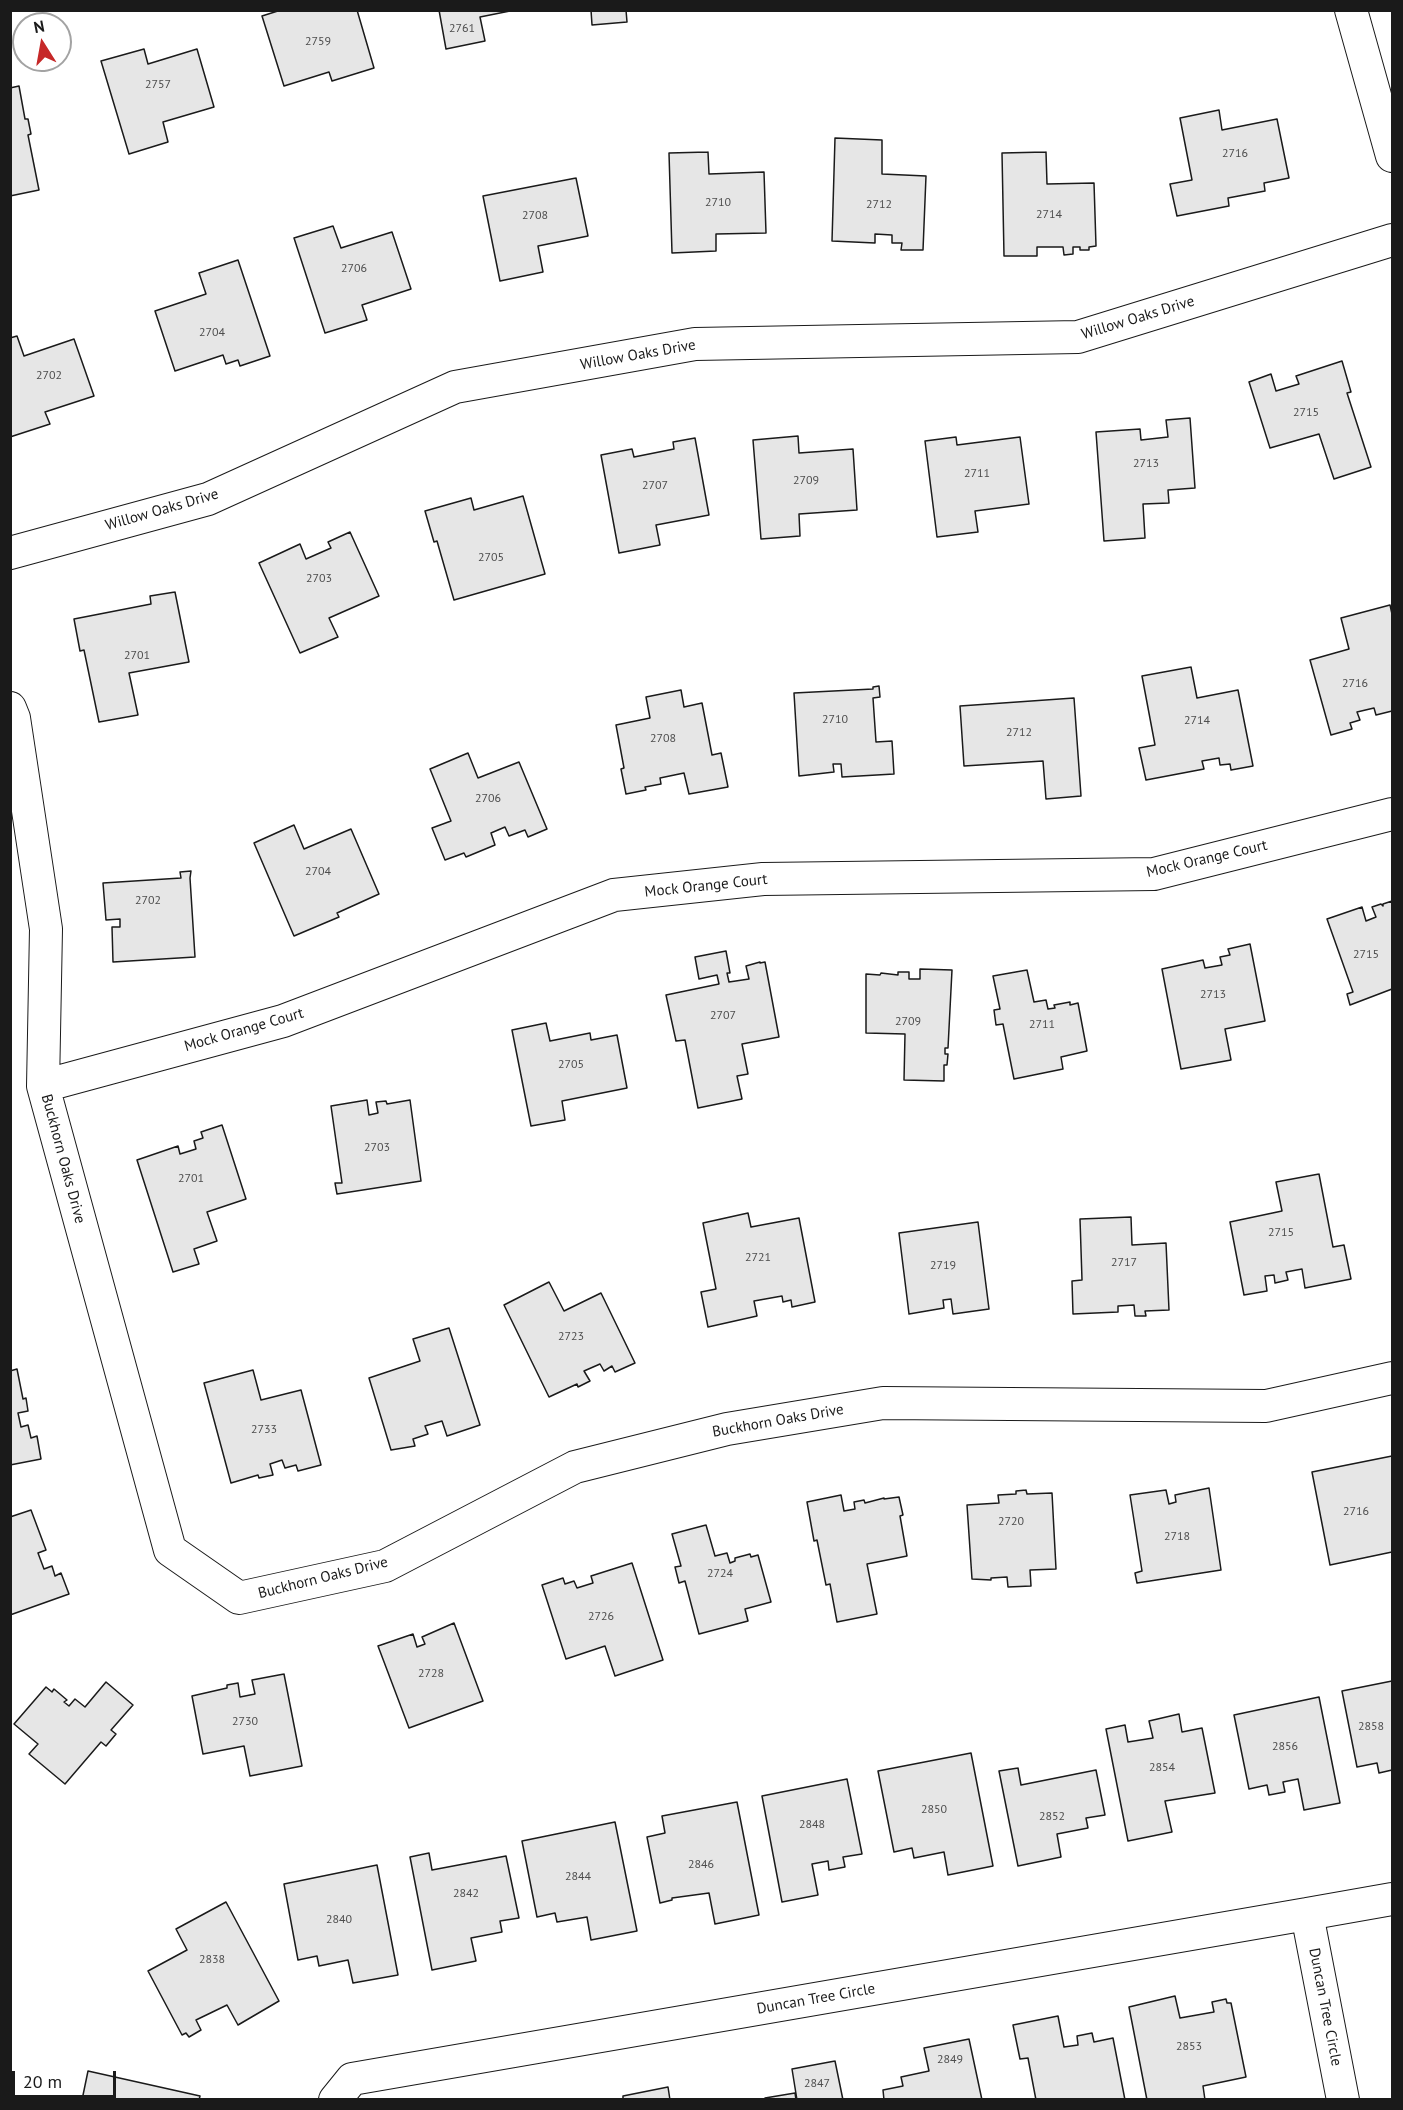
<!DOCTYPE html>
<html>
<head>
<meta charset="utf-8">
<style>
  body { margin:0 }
  #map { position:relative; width:1403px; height:2110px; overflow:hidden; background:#fff; font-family:"PT Sans",sans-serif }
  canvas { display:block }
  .frame { position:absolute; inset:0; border:12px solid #1a1a1a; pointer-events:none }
  .north { position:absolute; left:12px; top:12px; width:60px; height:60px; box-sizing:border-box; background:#fff; border:2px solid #a3a3a3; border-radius:50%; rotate:349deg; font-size:16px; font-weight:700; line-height:24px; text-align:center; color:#1a1a1a }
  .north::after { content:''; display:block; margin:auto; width:21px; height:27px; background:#c62828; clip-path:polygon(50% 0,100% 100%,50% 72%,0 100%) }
  .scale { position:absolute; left:12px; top:2071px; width:104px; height:27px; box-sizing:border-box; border:3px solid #1a1a1a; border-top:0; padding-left:8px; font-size:18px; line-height:21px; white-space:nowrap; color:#1a1a1a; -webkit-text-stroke:4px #fff; paint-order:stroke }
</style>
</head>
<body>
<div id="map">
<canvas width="1403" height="2110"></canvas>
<div class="frame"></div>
<div class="north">N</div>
<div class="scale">20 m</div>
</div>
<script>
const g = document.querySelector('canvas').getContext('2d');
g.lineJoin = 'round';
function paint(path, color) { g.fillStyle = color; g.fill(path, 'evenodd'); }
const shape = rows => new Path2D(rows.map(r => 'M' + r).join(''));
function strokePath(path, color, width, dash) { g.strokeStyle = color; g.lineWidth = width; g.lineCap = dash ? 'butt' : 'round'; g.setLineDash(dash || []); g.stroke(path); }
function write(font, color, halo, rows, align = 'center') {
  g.font = font + ' "PT Sans",sans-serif'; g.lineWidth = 4.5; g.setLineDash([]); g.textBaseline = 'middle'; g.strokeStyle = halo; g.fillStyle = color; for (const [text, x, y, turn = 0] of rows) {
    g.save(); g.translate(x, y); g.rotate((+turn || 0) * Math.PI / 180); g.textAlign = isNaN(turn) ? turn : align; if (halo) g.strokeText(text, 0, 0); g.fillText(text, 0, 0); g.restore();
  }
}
const building = shape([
  [281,10,357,10,374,68,332,81,329,72,284,86,262,16,281,10],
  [439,10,515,10,480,17,485,41,446,49,439,10],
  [591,10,626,10,627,22,592,25,591,10],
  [144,49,148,64,197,49,214,107,163,122,168,142,129,154,101,61,144,49],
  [19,86,25,119,28,119,31,134,28,135,39,190,10,196,10,88,19,86],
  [1219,110,1222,130,1277,119,1289,178,1264,183,1265,191,1228,198,1229,206,1177,216,1170,184,1192,180,1180,118,1219,110],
  [835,138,882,140,882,174,926,176,923,250,901,250,902,243,892,243,892,235,875,234,875,243,832,241,835,138],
  [708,152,709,174,764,172,766,233,716,234,716,251,672,253,669,153,708,152],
  [1046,152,1047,184,1094,183,1096,246,1089,247,1089,250,1080,250,1080,247,1073,247,1073,254,1064,255,1063,247,1037,247,1037,256,1004,256,1002,153,1046,152],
  [576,178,588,236,538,246,543,272,500,281,483,196,576,178],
  [333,226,341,248,392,232,411,289,362,305,367,320,325,333,294,238,333,226],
  [238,260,270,356,240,366,238,360,226,364,223,355,175,371,155,311,206,294,199,273,238,260],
  [17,336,24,356,74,339,94,396,45,412,50,424,10,437,10,338,17,336],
  [1342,361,1351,392,1347,393,1371,467,1334,479,1319,434,1270,448,1249,382,1271,374,1276,391,1299,384,1296,376,1342,361],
  [1190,418,1195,488,1168,490,1169,503,1143,504,1145,538,1104,541,1096,432,1140,429,1141,440,1168,437,1166,420,1190,418],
  [798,436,799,453,853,449,857,510,799,514,800,536,761,539,753,440,798,436],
  [956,437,957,445,1020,437,1029,504,975,511,978,532,937,537,925,441,956,437],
  [695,438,709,515,656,525,660,545,619,553,601,455,632,449,634,457,674,449,673,442,695,438],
  [523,496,545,574,454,600,437,541,434,542,425,511,471,498,474,510,523,496],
  [350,532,379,596,329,618,338,637,300,653,259,563,300,544,306,559,331,548,328,542,350,532],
  [175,592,189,662,129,673,138,715,99,722,84,650,80,651,74,619,151,604,150,596,175,592],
  [1390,605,1392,614,1392,711,1376,715,1374,708,1357,712,1360,720,1350,723,1352,729,1331,735,1310,660,1349,649,1341,618,1390,605],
  [1191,667,1197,698,1238,690,1253,766,1231,770,1230,764,1220,765,1219,758,1202,761,1204,769,1146,780,1139,748,1155,745,1142,676,1191,667],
  [879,686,880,697,873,698,876,742,892,741,894,774,842,777,841,764,833,764,834,772,799,776,794,693,873,689,873,687,879,686],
  [681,690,684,707,702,703,712,755,721,753,728,787,689,794,684,773,660,778,661,784,645,787,646,790,626,794,621,769,624,768,616,725,650,718,646,697,681,690],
  [1074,698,1081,796,1046,799,1043,761,964,766,960,706,1074,698],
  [468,753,478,778,519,762,547,829,528,837,525,830,509,836,505,827,491,833,495,845,466,857,464,853,445,860,432,828,451,821,430,769,468,753],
  [294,825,304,849,351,829,379,894,337,913,339,917,294,936,254,843,294,825],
  [191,871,190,878,195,957,113,962,112,927,120,927,120,919,106,920,103,883,181,878,180,872,191,871],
  [1392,901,1392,989,1350,1005,1347,994,1353,992,1327,919,1362,907,1366,921,1376,917,1372,907,1381,904,1383,906,1383,904,1392,901],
  [1250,944,1265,1021,1225,1029,1231,1060,1181,1069,1162,969,1203,960,1205,968,1222,965,1220,957,1230,955,1228,949,1250,944],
  [726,951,730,973,727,973,729,982,749,979,746,966,760,962,760,963,765,962,779,1037,742,1044,748,1074,737,1076,742,1099,698,1108,685,1040,676,1041,666,995,719,984,717,975,699,979,695,957,726,951],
  [920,969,952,970,948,1048,945,1048,945,1054,948,1054,947,1065,944,1065,944,1081,904,1080,905,1034,866,1033,866,974,880,975,881,973,898,975,898,972,909,972,909,979,920,979,920,969],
  [1027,970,1034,1002,1046,1000,1048,1009,1055,1008,1054,1005,1070,1002,1070,1005,1078,1003,1087,1051,1061,1057,1063,1069,1014,1079,1003,1024,996,1025,994,1010,1000,1009,993,976,1027,970],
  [546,1023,550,1041,590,1033,591,1040,617,1035,627,1088,562,1101,565,1120,531,1126,512,1030,546,1023],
  [367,1100,369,1115,378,1113,376,1102,386,1101,387,1104,410,1100,421,1181,337,1194,335,1183,342,1183,331,1106,367,1100],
  [222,1125,246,1199,207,1212,217,1241,194,1249,199,1264,173,1272,137,1160,178,1146,180,1154,196,1149,194,1141,203,1138,201,1132,222,1125],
  [1319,1174,1333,1247,1344,1245,1351,1279,1305,1288,1302,1269,1286,1272,1288,1280,1275,1283,1274,1275,1265,1276,1267,1291,1244,1295,1230,1222,1282,1211,1276,1182,1319,1174],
  [748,1213,751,1227,799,1218,815,1302,792,1307,791,1300,783,1302,782,1296,754,1301,757,1316,708,1327,701,1292,716,1289,703,1223,748,1213],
  [1131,1217,1132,1245,1166,1243,1169,1310,1145,1311,1146,1316,1135,1316,1134,1305,1118,1306,1118,1312,1073,1314,1072,1281,1082,1280,1080,1219,1131,1217],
  [978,1222,989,1309,953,1314,951,1299,943,1300,944,1308,909,1314,899,1233,978,1222],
  [549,1282,564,1311,601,1293,635,1363,615,1372,612,1366,604,1371,600,1364,584,1371,590,1381,578,1387,577,1384,549,1397,504,1305,549,1282],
  [449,1328,480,1425,447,1436,442,1421,425,1426,428,1434,413,1439,415,1446,391,1450,369,1378,420,1361,413,1339,449,1328],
  [17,1369,23,1399,26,1398,28,1411,18,1413,21,1427,28,1425,31,1438,37,1436,41,1459,10,1465,10,1371,17,1369],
  [253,1370,261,1400,301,1390,321,1465,298,1471,296,1465,285,1468,282,1460,270,1464,273,1475,259,1478,258,1475,231,1483,204,1383,253,1370],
  [1392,1456,1392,1552,1330,1565,1312,1472,1392,1456],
  [1209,1488,1221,1570,1137,1583,1135,1573,1142,1571,1130,1495,1166,1490,1169,1504,1176,1502,1175,1495,1209,1488],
  [1026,1490,1027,1494,1052,1493,1056,1569,1030,1570,1031,1586,1008,1587,1007,1577,991,1578,991,1580,972,1579,967,1505,999,1503,998,1495,1016,1494,1016,1491,1026,1490],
  [841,1495,844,1511,855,1509,854,1502,864,1500,865,1503,884,1498,884,1499,899,1497,903,1515,900,1516,907,1556,867,1564,877,1614,837,1622,830,1584,826,1585,817,1540,814,1541,807,1502,841,1495],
  [31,1510,46,1550,38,1553,44,1569,52,1566,55,1576,61,1573,69,1594,10,1615,10,1517,31,1510],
  [706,1525,715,1556,727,1553,730,1563,735,1561,735,1558,750,1554,751,1557,758,1555,771,1602,745,1609,748,1621,699,1634,685,1581,679,1583,675,1567,681,1566,672,1534,706,1525],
  [632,1563,663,1660,615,1676,605,1646,566,1659,542,1585,563,1578,565,1584,574,1581,577,1588,593,1583,591,1576,632,1563],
  [454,1623,483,1701,409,1728,378,1646,413,1634,417,1647,425,1644,422,1637,454,1623],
  [284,1674,302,1766,250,1776,244,1746,203,1754,192,1696,227,1688,227,1685,238,1683,240,1697,255,1694,252,1680,284,1674],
  [1392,1681,1392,1770,1379,1773,1377,1763,1357,1767,1342,1691,1392,1681],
  [106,1682,133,1705,111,1730,116,1734,106,1746,101,1742,65,1784,29,1754,38,1744,14,1724,46,1687,52,1692,54,1689,67,1700,64,1702,69,1706,75,1699,85,1707,106,1682],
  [1319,1697,1340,1803,1304,1810,1298,1779,1283,1782,1285,1792,1269,1795,1267,1785,1249,1789,1234,1715,1319,1697],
  [1179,1714,1182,1732,1202,1728,1215,1793,1165,1801,1172,1832,1128,1841,1106,1729,1125,1725,1128,1742,1153,1738,1149,1721,1179,1714],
  [971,1753,993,1866,948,1875,944,1852,914,1858,912,1848,894,1852,878,1771,971,1753],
  [1018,1768,1021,1785,1096,1770,1105,1815,1086,1818,1088,1828,1057,1834,1061,1857,1018,1866,999,1771,1018,1768],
  [847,1779,862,1854,843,1857,845,1867,829,1870,828,1861,812,1864,818,1895,782,1902,762,1796,847,1779],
  [737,1802,759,1915,715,1924,709,1893,672,1898,672,1900,660,1903,647,1837,665,1833,662,1816,737,1802],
  [615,1822,637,1931,591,1940,587,1917,557,1922,555,1913,537,1917,522,1841,615,1822],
  [429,1853,432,1870,506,1856,519,1918,500,1921,502,1932,471,1938,476,1961,432,1970,410,1857,429,1853],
  [377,1865,398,1975,353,1983,348,1960,319,1966,317,1956,298,1960,284,1884,377,1865],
  [226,1902,279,2001,238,2025,227,2005,196,2020,201,2030,189,2037,186,2033,182,2035,148,1971,187,1950,176,1929,226,1902],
  [1175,1996,1180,2018,1214,2012,1212,2002,1226,1999,1227,2003,1231,2003,1246,2077,1203,2086,1205,2100,1147,2100,1129,2007,1175,1996],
  [1058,2016,1064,2047,1078,2045,1077,2036,1092,2033,1094,2042,1113,2038,1125,2100,1036,2100,1028,2058,1020,2059,1013,2025,1058,2016],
  [969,2039,982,2100,884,2100,883,2090,903,2086,901,2077,929,2071,924,2048,969,2039],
  [835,2061,843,2100,797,2100,792,2069,835,2061],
  [88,2071,200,2096,199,2100,82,2100,88,2071],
  [668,2087,670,2100,623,2100,623,2096,668,2087],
  [795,2093,796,2100,765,2100,765,2098,795,2093]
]);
paint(building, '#e6e6e6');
strokePath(building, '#1a1a1a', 1.5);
const minor = shape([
  [1351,10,1392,156],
  [10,553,208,499,455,387,695,344,1078,337,1392,240],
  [10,708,14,718,46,929,43,1086,170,1550,239,1598,385,1566,575,1467,727,1429,883,1403,1266,1406,1392,1378],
  [43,1086,283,1021,614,895,763,879,1154,874,1392,814],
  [1307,1914,1392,1899],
  [335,2100,352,2079,1307,1914,1343,2100]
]);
strokePath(minor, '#1a1a1a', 34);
strokePath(minor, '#fff', 32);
write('12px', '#4d4d4d', null, [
  ["2761",462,29],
  ["2759",318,42],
  ["2757",158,85],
  ["2716",1235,154],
  ["2710",718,203],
  ["2712",879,205],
  ["2714",1049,215],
  ["2708",535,216],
  ["2706",354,269],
  ["2704",212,333],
  ["2702",49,376],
  ["2715",1306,413],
  ["2713",1146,464],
  ["2711",977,474],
  ["2709",806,481],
  ["2707",655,486],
  ["2705",491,558],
  ["2703",319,579],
  ["2701",137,656],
  ["2716",1355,684],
  ["2710",835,720],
  ["2714",1197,721],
  ["2712",1019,733],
  ["2708",663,739],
  ["2706",488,799],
  ["2704",318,872],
  ["2702",148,901],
  ["2715",1366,955],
  ["2713",1213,995],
  ["2707",723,1016],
  ["2709",908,1022],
  ["2711",1042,1025],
  ["2705",571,1065],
  ["2703",377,1148],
  ["2701",191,1179],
  ["2715",1281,1233],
  ["2721",758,1258],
  ["2717",1124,1263],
  ["2719",943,1266],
  ["2723",571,1337],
  ["2733",264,1430],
  ["2716",1356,1512],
  ["2720",1011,1522],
  ["2718",1177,1537],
  ["2724",720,1574],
  ["2726",601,1617],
  ["2728",431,1674],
  ["2730",245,1722],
  ["2858",1371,1727],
  ["2856",1285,1747],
  ["2854",1162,1768],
  ["2850",934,1810],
  ["2852",1052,1817],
  ["2848",812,1825],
  ["2846",701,1865],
  ["2844",578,1877],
  ["2842",466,1894],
  ["2840",339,1920],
  ["2838",212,1960],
  ["2853",1189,2047],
  ["2849",950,2060],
  ["2847",817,2084]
]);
write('15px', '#1a1a1a', '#fff', [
  ["Willow Oaks Drive",1138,318,-17],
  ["Willow Oaks Drive",638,355,-10],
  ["Willow Oaks Drive",162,510,-16],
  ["Mock Orange Court",1207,859,-13],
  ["Mock Orange Court",706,886,-6],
  ["Mock Orange Court",244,1030,-16],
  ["Buckhorn Oaks Drive",63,1159,75],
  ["Buckhorn Oaks Drive",778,1421,-10],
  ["Buckhorn Oaks Drive",323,1578,-14],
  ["Duncan Tree Circle",816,1999,-10],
  ["Duncan Tree Circle",1325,2007,79]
]);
</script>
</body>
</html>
